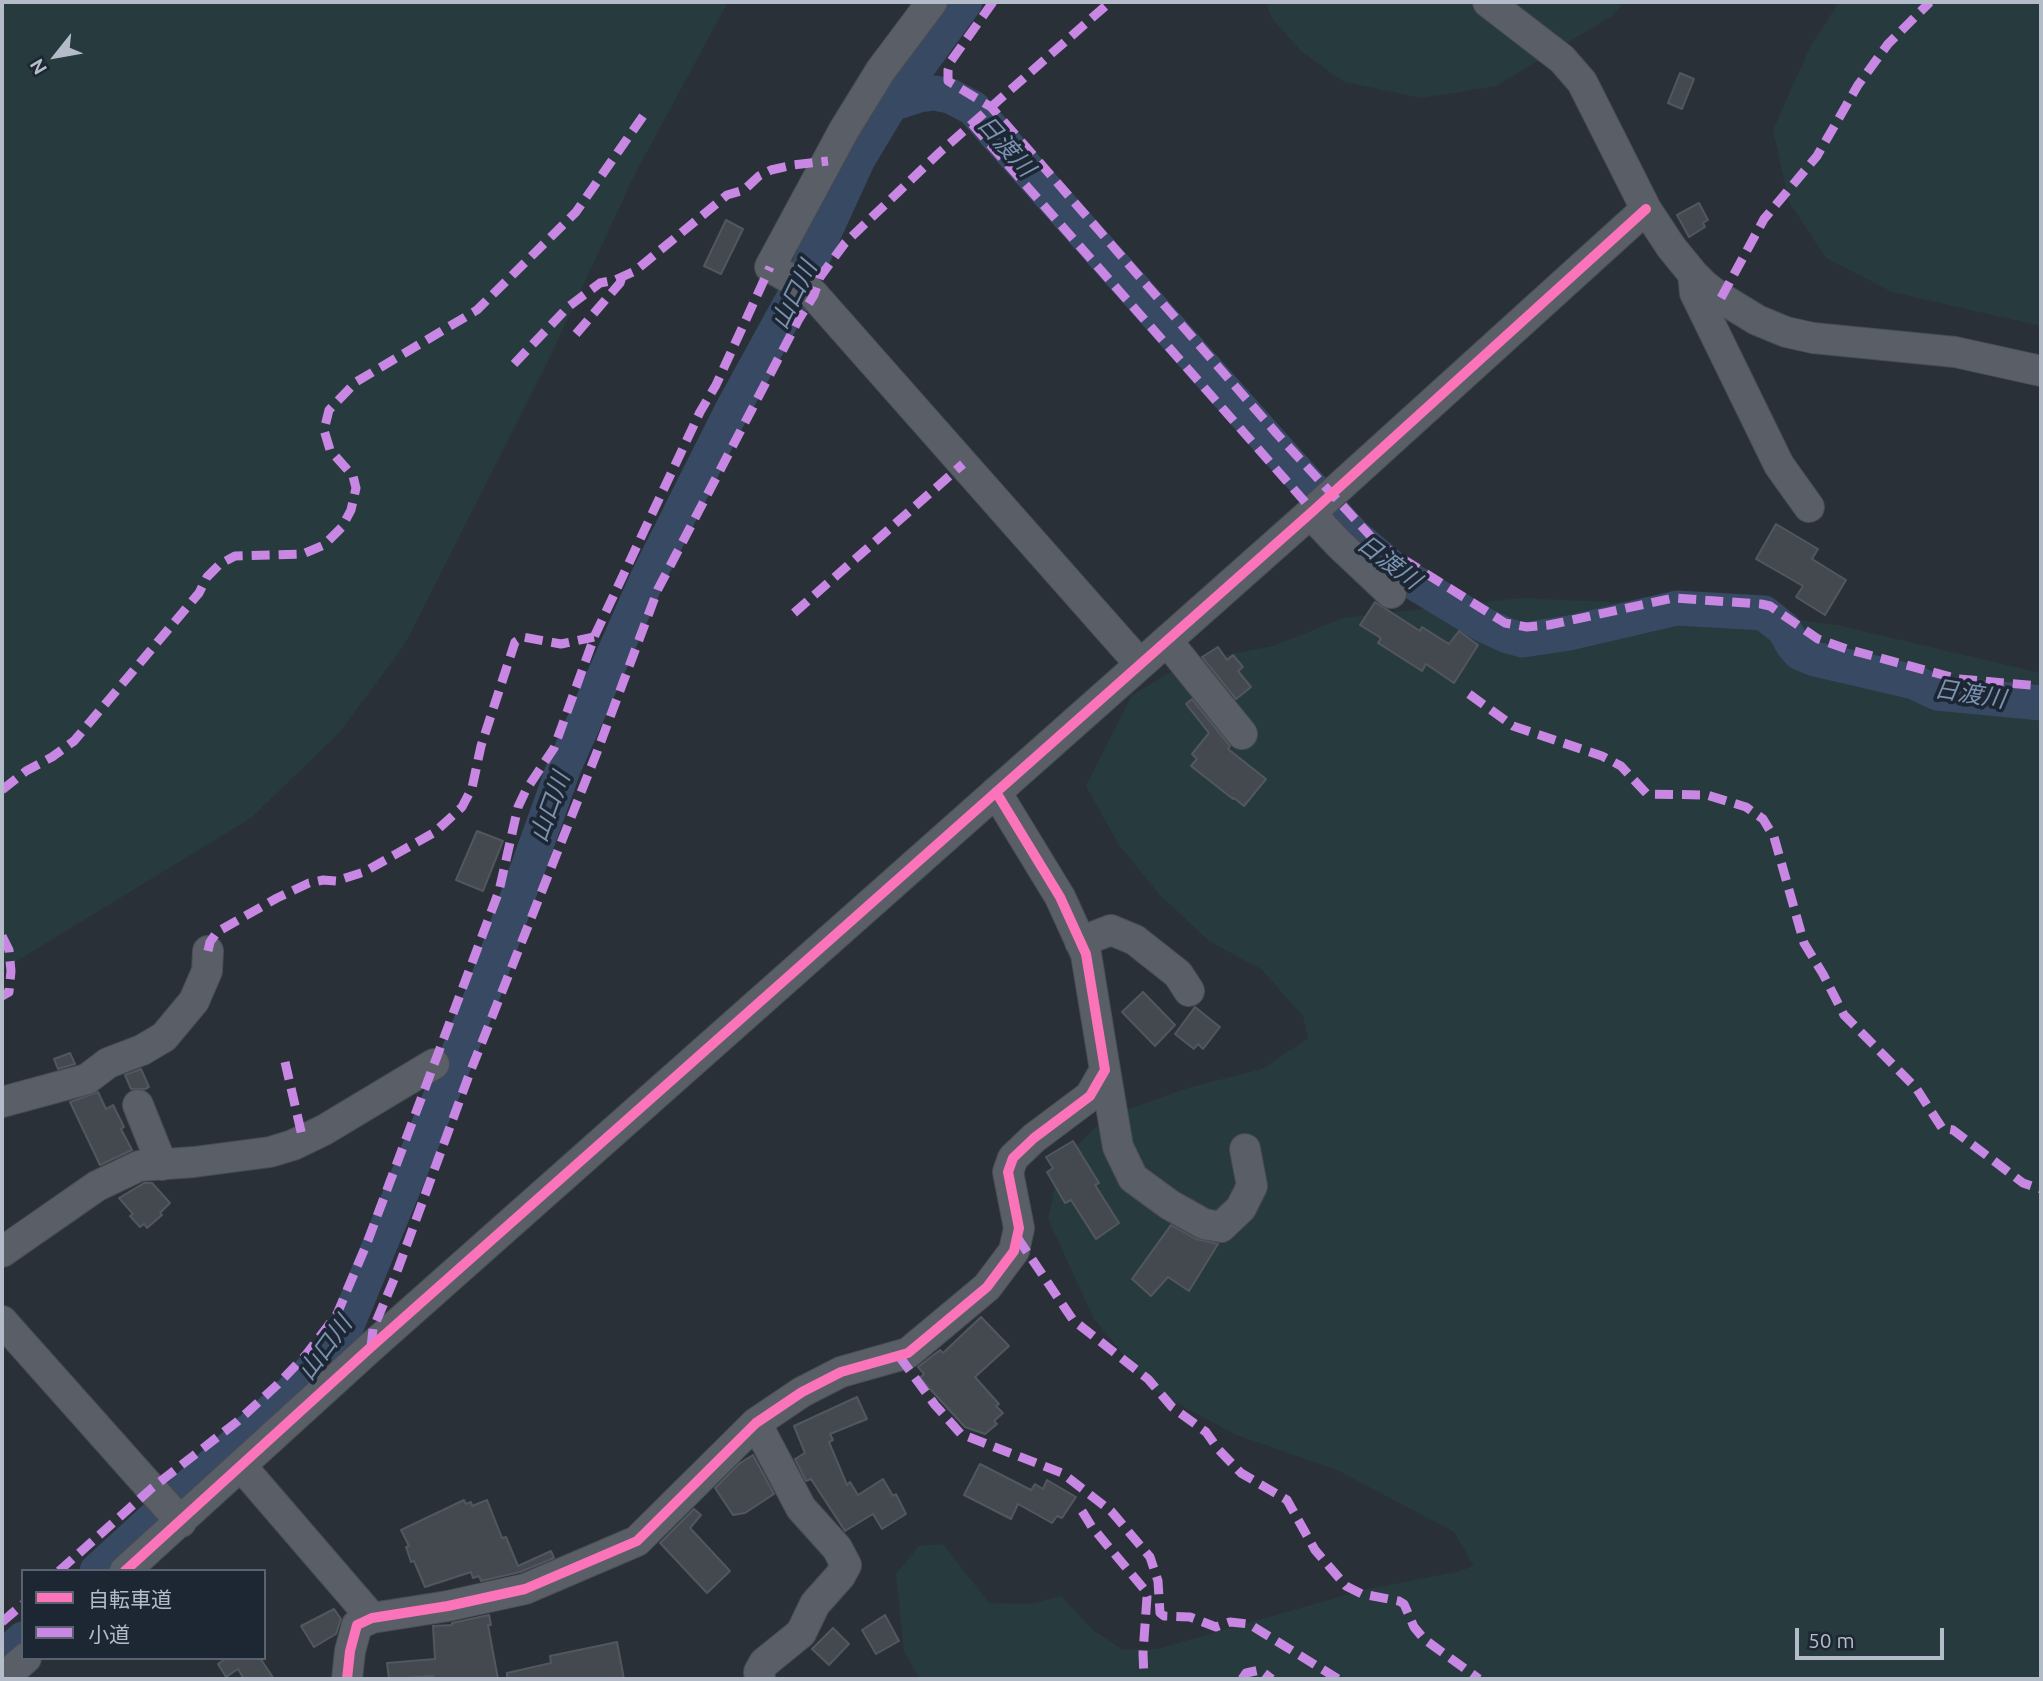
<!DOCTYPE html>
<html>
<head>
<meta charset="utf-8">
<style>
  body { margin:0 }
  #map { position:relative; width:2043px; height:1681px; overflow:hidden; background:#2a3038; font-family:Ubuntu,"Noto Sans JP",sans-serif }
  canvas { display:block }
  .frame { position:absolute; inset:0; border:4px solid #b4bcc9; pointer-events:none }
  .legend { position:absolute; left:21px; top:1569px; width:245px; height:91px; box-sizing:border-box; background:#1d2633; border:2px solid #59626f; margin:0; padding:9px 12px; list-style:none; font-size:21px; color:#b4bcc9 }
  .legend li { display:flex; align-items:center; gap:14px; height:35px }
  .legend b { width:35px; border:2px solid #59626f }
  .north { position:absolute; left:21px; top:21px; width:70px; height:70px; -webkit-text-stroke:5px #1d2633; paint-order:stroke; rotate:239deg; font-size:19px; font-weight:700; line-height:28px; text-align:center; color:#b4bcc9 }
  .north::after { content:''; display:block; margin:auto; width:24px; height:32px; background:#b4bcc9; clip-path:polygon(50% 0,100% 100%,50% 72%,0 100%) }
  .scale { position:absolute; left:1795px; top:1628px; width:149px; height:32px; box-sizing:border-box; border:4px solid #b4bcc9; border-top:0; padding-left:9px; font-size:21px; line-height:24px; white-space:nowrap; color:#b4bcc9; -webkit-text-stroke:5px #1d2633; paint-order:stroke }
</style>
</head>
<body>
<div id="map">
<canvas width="2043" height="1681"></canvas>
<div class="frame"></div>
<ul class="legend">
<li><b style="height:9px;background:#fb73b8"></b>自転車道</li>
<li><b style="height:9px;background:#c787e3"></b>小道</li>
</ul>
<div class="north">N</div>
<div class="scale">50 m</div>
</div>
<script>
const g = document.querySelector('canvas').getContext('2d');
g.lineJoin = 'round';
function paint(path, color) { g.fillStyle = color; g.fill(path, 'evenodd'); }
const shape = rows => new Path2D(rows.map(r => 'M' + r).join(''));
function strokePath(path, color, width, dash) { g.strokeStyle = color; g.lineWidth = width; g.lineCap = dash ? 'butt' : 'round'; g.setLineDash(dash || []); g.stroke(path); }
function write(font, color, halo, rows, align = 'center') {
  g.font = font + ' Ubuntu,"Noto Sans JP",sans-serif'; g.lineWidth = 7; g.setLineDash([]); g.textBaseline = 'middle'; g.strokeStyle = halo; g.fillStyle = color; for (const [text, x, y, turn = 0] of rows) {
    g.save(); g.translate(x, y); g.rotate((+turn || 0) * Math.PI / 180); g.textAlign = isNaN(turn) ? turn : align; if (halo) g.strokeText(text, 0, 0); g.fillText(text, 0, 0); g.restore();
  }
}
paint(shape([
  [2,2,728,2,635,174,549,359,405,644,339,733,251,818,2,970],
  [1266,2,1624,2,1612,16,1496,86,1422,98,1344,82,1301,51,1271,17],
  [1839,2,2041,2,2041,326,1892,292,1826,258,1789,202,1773,130,1810,47],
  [1521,598,1680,605,1837,625,2041,673,2041,1679,920,1679,904,1652,896,1574,919,1546,943,1544,989,1603,1030,1604,1061,1596,1093,1630,1123,1650,1157,1649,1363,1590,1456,1572,1474,1566,1454,1532,1337,1470,1234,1434,1153,1390,1094,1319,1048,1219,1060,1163,1106,1117,1191,1087,1262,1069,1308,1038,1303,1016,1261,969,1210,942,1159,894,1119,845,1086,786,1132,695,1188,662,1273,646,1343,618]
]), '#273a3e');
strokePath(shape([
  [891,104,919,95,935,93,950,96,973,108,1352,534,1397,572,1484,625,1508,636,1523,640,1569,633,1677,608,1764,613,1784,629,1793,645,1800,653,1815,659,1914,682,1937,693,2041,703],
  [97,1571,290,1394,322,1359,345,1330,485,988,564,767,648,577,731,412,798,290,858,159,891,104,965,2],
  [2,1658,23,1639]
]), '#384963', 35);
const building = shape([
  [1680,73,1694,79,1682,109,1668,103,1680,73],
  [1699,203,1708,220,1703,223,1705,227,1689,237,1677,215,1699,203],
  [726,220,743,229,721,274,704,266,726,220],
  [1776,524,1818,549,1812,559,1846,580,1825,615,1796,597,1803,586,1756,559,1776,524],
  [1375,602,1420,631,1422,627,1449,644,1459,631,1478,645,1454,683,1426,664,1422,671,1378,643,1381,638,1360,625,1375,602],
  [1218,647,1227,660,1233,655,1243,667,1238,671,1251,687,1236,699,1202,657,1218,647],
  [1192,699,1230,746,1228,749,1266,779,1244,806,1234,798,1233,799,1191,766,1197,759,1192,754,1209,733,1186,704,1192,699],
  [477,831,503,841,483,891,456,880,477,831],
  [1143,992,1175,1025,1155,1046,1122,1012,1143,992],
  [1195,1007,1220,1027,1203,1049,1198,1044,1194,1049,1175,1034,1195,1007],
  [70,1053,75,1064,58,1069,54,1059,70,1053],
  [141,1069,149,1087,145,1089,131,1089,125,1075,141,1069],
  [98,1092,106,1109,113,1105,124,1127,121,1129,132,1150,100,1165,70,1102,98,1092],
  [1073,1141,1099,1183,1095,1185,1119,1223,1096,1239,1071,1200,1065,1203,1047,1172,1053,1168,1046,1157,1073,1141],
  [144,1183,152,1183,170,1203,160,1213,162,1215,147,1228,144,1224,140,1227,130,1216,133,1214,119,1198,144,1183],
  [1171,1225,1196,1239,1218,1244,1189,1291,1168,1277,1151,1296,1132,1279,1171,1225],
  [981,1317,1009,1346,975,1377,999,1404,996,1406,1003,1413,994,1421,997,1424,985,1434,965,1427,920,1378,924,1374,918,1367,940,1350,943,1353,981,1317],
  [857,1397,867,1419,830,1434,833,1440,829,1442,847,1485,850,1482,858,1495,883,1479,893,1496,896,1494,906,1514,882,1529,873,1514,845,1531,811,1479,806,1481,795,1459,805,1453,794,1426,857,1397],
  [753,1455,774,1494,745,1513,733,1515,715,1488,740,1463,753,1455],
  [980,1464,1031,1490,1035,1484,1043,1489,1047,1480,1076,1497,1062,1518,1057,1516,1052,1523,1018,1504,1011,1519,964,1495,980,1464],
  [464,1500,466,1504,471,1502,472,1506,487,1500,502,1538,506,1537,518,1566,551,1551,554,1558,520,1572,481,1581,479,1576,473,1578,471,1572,425,1587,414,1561,411,1562,406,1547,409,1546,401,1530,464,1500],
  [694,1509,701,1515,690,1528,730,1571,707,1593,660,1543,694,1509],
  [334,1609,341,1619,336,1634,314,1647,301,1626,334,1609],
  [489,1615,491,1625,488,1625,498,1679,433,1679,433,1676,389,1679,387,1663,435,1659,433,1626,452,1625,452,1623,489,1615],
  [885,1615,899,1641,876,1654,862,1630,885,1615],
  [833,1628,849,1644,829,1665,812,1649,833,1628],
  [617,1642,624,1679,507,1679,507,1673,551,1663,550,1656,617,1642],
  [226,1658,260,1658,274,1679,244,1679,238,1669,226,1677,218,1664,226,1658]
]);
paint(building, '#444950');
strokePath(building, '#52575f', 2);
const minor = shape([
  [932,2,881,70,844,130,770,267,805,287,814,295,1140,664],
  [1488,2,1562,59,1582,82,1646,209,1671,247,1693,274,1705,286,1721,298,1757,320,1786,332,1813,338,1955,352,2041,371],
  [1693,274,1695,293,1779,465,1809,507],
  [1313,511,1322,526,1339,544,1391,593],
  [1167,641,1242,734],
  [1080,942,1111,930,1135,940,1178,974,1189,991],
  [1105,1070,1118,1147,1133,1178,1170,1205,1204,1224,1221,1227,1241,1208,1252,1186,1245,1149],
  [2,1102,87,1079,108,1063,142,1050,164,1037,194,1001,207,971,208,951],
  [138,1105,162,1165],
  [2,1252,97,1186,139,1166,194,1162,270,1152,293,1145,324,1130,434,1064],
  [2,1321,181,1522],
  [756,1423,801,1508,837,1548,846,1565,840,1576,815,1604,801,1633,764,1663,759,1672,760,1679],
  [242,1467,372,1618],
  [125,1571,371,1347,1313,511,1646,209],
  [2,1679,26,1658],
  [347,1679,350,1651,357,1625,372,1618,448,1606,525,1589,637,1541,756,1423,802,1392,841,1372,908,1353,987,1287,1014,1251,1019,1228,1008,1172,1013,1158,1034,1138,1090,1096,1105,1070,1086,954,1060,897,996,792]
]);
strokePath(minor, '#484c53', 32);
strokePath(minor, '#5a5e66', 30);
strokePath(shape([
  [993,2,951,61,948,70,948,81,991,107,1277,434,1375,541,1390,551,1505,623,1527,627,1549,625,1673,598,1761,604,1770,606,1818,639,1847,649,1958,679,2041,686],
  [972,124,1313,511],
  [1721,298,1764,219,1817,156,1858,85,1888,44,1930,2],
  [576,334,620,283,622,277],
  [514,364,568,307,600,283,615,280,635,271,727,195,744,190,759,176,771,170,793,165,828,161],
  [794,613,963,464],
  [1469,694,1513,726,1602,756,1621,766,1647,794,1707,795,1746,807,1763,819,1774,837,1804,943,1823,974,1844,1015,1916,1088,1942,1128,1953,1130,2023,1183,2041,1189],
  [2,790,26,771,52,757,74,741,199,593,207,577,220,564,235,556,303,554,324,545,342,527,351,510,356,488,353,476,330,450,324,430,329,410,356,382,477,310,576,212,648,109],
  [2,936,9,950,11,971,9,992,2,996],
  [208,951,210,942,217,932,277,898,309,883,323,880,336,881,364,872,435,832,462,807,472,788,481,746,515,642,523,637,561,644,594,637],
  [285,1062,303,1140],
  [1017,1237,1073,1320,1148,1379,1172,1407,1206,1432,1218,1449,1241,1473,1287,1500,1315,1550,1346,1586,1362,1594,1399,1601,1404,1604,1414,1627,1424,1639,1479,1679],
  [371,1347,373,1329,395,1277,469,1075,597,752,658,589,799,319,814,295,820,277,845,243,940,152,1110,2],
  [899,1356,935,1405,961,1434,1062,1473,1111,1511,1150,1557,1158,1581,1160,1613,1164,1616,1190,1617,1216,1627,1230,1622,1249,1624,1338,1679],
  [1082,1511,1092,1527,1144,1589,1147,1597,1143,1653,1144,1679],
  [59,1571,152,1488,238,1421,277,1385,305,1356,337,1314,367,1243,499,891,518,807,526,790,554,748,595,635,700,412,716,385,770,267],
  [2,1622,23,1604],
  [1242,1679,1246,1673,1260,1670,1272,1679]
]), '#c787e3', 9, [18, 9]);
strokePath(shape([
  [125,1571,371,1347,1313,511,1646,209],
  [347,1679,350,1651,357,1625,372,1618,448,1606,525,1589,637,1541,756,1423,802,1392,841,1372,908,1353,987,1287,1014,1251,1019,1228,1008,1172,1013,1158,1034,1138,1090,1096,1105,1070,1086,954,1060,897,996,792]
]), '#fb73b8', 10);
write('italic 24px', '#7c92b1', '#1d2633', [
  ["日渡川",1006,146,48],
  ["山口川",794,295,-64],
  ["日渡川",1389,562,37],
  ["日渡川",1970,694,9],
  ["山口川",550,807,-70],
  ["山口川",325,1348,-54]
]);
</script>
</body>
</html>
